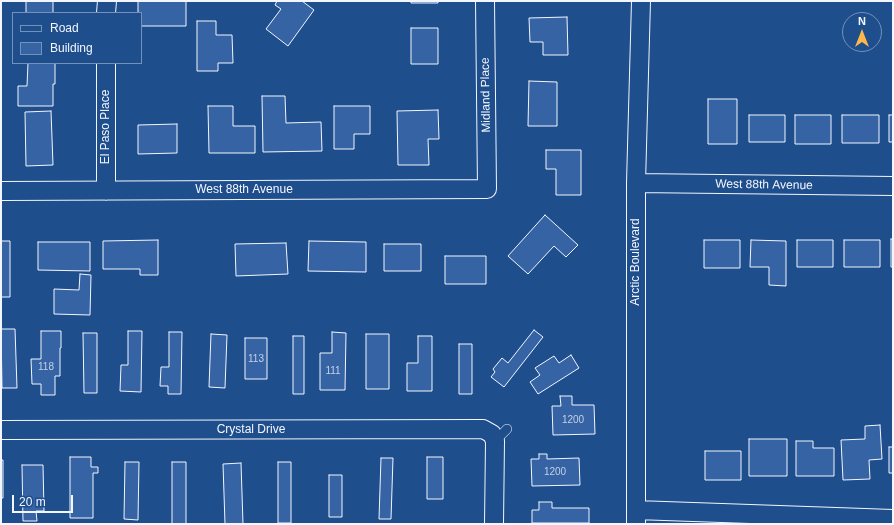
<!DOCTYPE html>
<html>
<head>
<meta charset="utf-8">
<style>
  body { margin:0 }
  #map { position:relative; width:894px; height:525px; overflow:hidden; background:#1f4e8c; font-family:Arial,sans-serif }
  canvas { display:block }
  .frame { position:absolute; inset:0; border:2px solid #f2f6ff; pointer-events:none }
  .legend { position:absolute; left:12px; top:12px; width:130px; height:52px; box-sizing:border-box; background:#1f4e8c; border:1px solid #7391ba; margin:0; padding:5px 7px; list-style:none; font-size:12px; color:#f2f6ff }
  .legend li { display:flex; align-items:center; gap:8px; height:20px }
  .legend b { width:20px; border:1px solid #7391ba }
  .north { position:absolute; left:842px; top:12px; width:40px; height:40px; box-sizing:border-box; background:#1f4e8c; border:1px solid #7391ba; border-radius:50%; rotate:0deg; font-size:11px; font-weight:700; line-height:16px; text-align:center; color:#f2f6ff }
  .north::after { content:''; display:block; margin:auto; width:14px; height:18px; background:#ffb74d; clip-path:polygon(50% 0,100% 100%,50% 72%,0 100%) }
  .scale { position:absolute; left:12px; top:495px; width:61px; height:18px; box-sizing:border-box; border:2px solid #f2f6ff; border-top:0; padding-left:5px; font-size:12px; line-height:14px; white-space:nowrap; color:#f2f6ff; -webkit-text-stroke:3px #1f4e8c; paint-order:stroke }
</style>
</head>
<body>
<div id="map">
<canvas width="894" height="525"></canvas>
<div class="frame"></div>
<ul class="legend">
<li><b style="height:5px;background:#1f4e8c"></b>Road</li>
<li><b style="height:11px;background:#3563a3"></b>Building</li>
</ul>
<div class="north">N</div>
<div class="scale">20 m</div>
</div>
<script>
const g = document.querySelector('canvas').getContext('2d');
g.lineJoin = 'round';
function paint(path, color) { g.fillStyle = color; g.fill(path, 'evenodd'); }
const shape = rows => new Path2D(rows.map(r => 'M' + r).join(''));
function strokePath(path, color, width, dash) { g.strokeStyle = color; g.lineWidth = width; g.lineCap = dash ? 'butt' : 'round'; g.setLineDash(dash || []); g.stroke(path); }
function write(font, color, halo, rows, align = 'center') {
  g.font = font + ' Arial,sans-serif'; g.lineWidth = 3; g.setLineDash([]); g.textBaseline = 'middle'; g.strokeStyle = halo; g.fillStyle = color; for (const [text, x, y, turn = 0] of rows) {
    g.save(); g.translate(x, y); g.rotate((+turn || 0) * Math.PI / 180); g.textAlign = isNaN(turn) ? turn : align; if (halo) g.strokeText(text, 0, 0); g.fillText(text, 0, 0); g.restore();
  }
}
const building = shape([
  [26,1,53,1,53,13,26,13,26,1],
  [138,1,186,1,186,26,141,26,141,13,138,13,138,1],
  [277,1,302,1,314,10,288,46,266,29,281,9,275,5,277,1],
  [411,1,438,1,438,3,411,3,411,1],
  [567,17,568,55,543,55,543,42,530,42,529,18,567,17],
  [197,21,216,21,216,35,232,35,233,63,218,63,218,71,197,71,197,21],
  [411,28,438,28,438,64,411,64,411,28],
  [28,63,55,63,55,84,53,84,53,106,18,106,18,86,27,86,28,63],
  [529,81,557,82,557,126,528,126,529,81],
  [262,96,285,96,286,123,321,122,322,151,263,152,262,96],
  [708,99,737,99,737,144,708,144,708,99],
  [208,106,233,106,233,126,255,126,255,153,209,153,208,106],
  [334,106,370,106,370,134,354,134,354,149,334,149,334,106],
  [438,110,439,139,428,139,429,165,398,165,397,111,438,110],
  [51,111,53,165,26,166,25,112,51,111],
  [749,115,785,115,785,142,749,142,749,115],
  [795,115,831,115,831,144,795,144,795,115],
  [842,115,879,115,879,143,842,143,842,115],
  [889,115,893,115,893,142,889,142,889,115],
  [177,124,177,153,138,154,138,125,177,124],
  [546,150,581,150,581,195,556,195,556,169,546,169,546,150],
  [545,215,578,245,566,257,554,246,528,274,508,256,545,215],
  [891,239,893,239,893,267,891,267,891,239],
  [158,240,158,275,140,275,140,269,103,269,103,241,158,240],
  [704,240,740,240,740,268,704,268,704,240],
  [751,240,786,241,786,286,769,285,769,267,750,267,751,240],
  [797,240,833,240,833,267,797,267,797,240],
  [844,240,880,240,880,267,844,267,844,240],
  [1,241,10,241,10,297,1,297,1,241],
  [309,241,366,242,366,272,308,271,309,241],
  [38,242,90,242,90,271,38,270,38,242],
  [286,243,288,274,236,276,235,244,286,243],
  [384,244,421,244,421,271,384,271,384,244],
  [445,256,486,256,486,284,445,284,445,256],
  [80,274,91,275,90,315,54,314,54,289,79,290,80,274],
  [1,329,15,329,17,388,2,388,1,329],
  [534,330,543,337,504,387,491,377,495,372,493,369,502,358,508,363,534,330],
  [41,331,61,331,61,348,60,348,60,376,55,376,55,395,41,395,41,384,32,384,31,359,41,359,41,331],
  [128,331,142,331,141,392,120,391,121,365,128,365,128,331],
  [169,332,182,332,181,394,168,394,168,386,160,386,161,367,169,367,169,332],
  [332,332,346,333,345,390,320,390,320,353,332,353,332,332],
  [83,333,97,333,97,393,84,393,83,333],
  [211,334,227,335,225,388,209,387,211,334],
  [366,334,389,334,389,389,366,389,366,334],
  [293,336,304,336,304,394,293,394,293,336],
  [418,336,432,336,432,391,407,391,407,363,418,363,418,336],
  [245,338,267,338,267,379,245,379,245,338],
  [459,344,472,344,472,394,459,394,459,344],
  [571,355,579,368,538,394,530,382,540,375,535,368,554,356,559,363,571,355],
  [560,396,572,396,572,405,594,405,595,434,553,435,552,406,561,406,560,396],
  [880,425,882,459,869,460,870,479,843,480,841,440,865,439,865,426,880,425],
  [749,439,787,439,787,476,749,476,749,439],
  [796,441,813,441,813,448,834,448,834,476,796,476,796,441],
  [889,447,893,447,893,473,889,473,889,447],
  [705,451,741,451,741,480,705,480,705,451],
  [539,454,547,454,547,459,579,458,580,485,532,486,531,459,539,459,539,454],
  [70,457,91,457,91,467,98,467,98,473,93,473,93,518,70,518,70,457],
  [427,457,443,457,443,499,427,499,427,457],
  [381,458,393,458,391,519,379,519,381,458],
  [1,460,3,460,3,498,1,498,1,460],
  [125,462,139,462,138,520,124,519,125,462],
  [172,462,186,462,186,524,172,524,172,462],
  [278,462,291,462,291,523,278,523,278,462],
  [241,463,243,524,225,524,223,464,241,463],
  [22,465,43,465,44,511,36,511,37,521,23,521,22,465],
  [329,475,342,475,342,517,329,517,329,475],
  [539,502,552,502,552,508,589,508,589,523,532,523,532,510,539,510,539,502]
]);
paint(building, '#3563a3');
strokePath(building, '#f2f6ff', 1);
const service = shape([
  [495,441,507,429]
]);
const minor = shape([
  [106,13,107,1],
  [636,183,893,186],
  [1,191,487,189,485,1],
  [106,191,106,63],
  [1,430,483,429,492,434,495,441,494,524],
  [636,510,893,519],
  [636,524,636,183,641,1]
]);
strokePath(service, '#f2f6ff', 10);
strokePath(minor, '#f2f6ff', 20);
strokePath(service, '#1f4e8c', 9);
strokePath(minor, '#1f4e8c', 18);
write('10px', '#c3d1e8', null, [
  ["113",256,359],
  ["118",46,367],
  ["111",333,371],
  ["1200",573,420],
  ["1200",555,472]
]);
write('12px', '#f2f6ff', '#1f4e8c', [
  ["Midland Place",486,95,-91],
  ["El Paso Place",106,127,-90],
  ["West 88th Avenue",764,185,1],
  ["West 88th Avenue",244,190],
  ["Arctic Boulevard",636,262,-90],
  ["Crystal Drive",251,430]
]);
</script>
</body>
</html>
